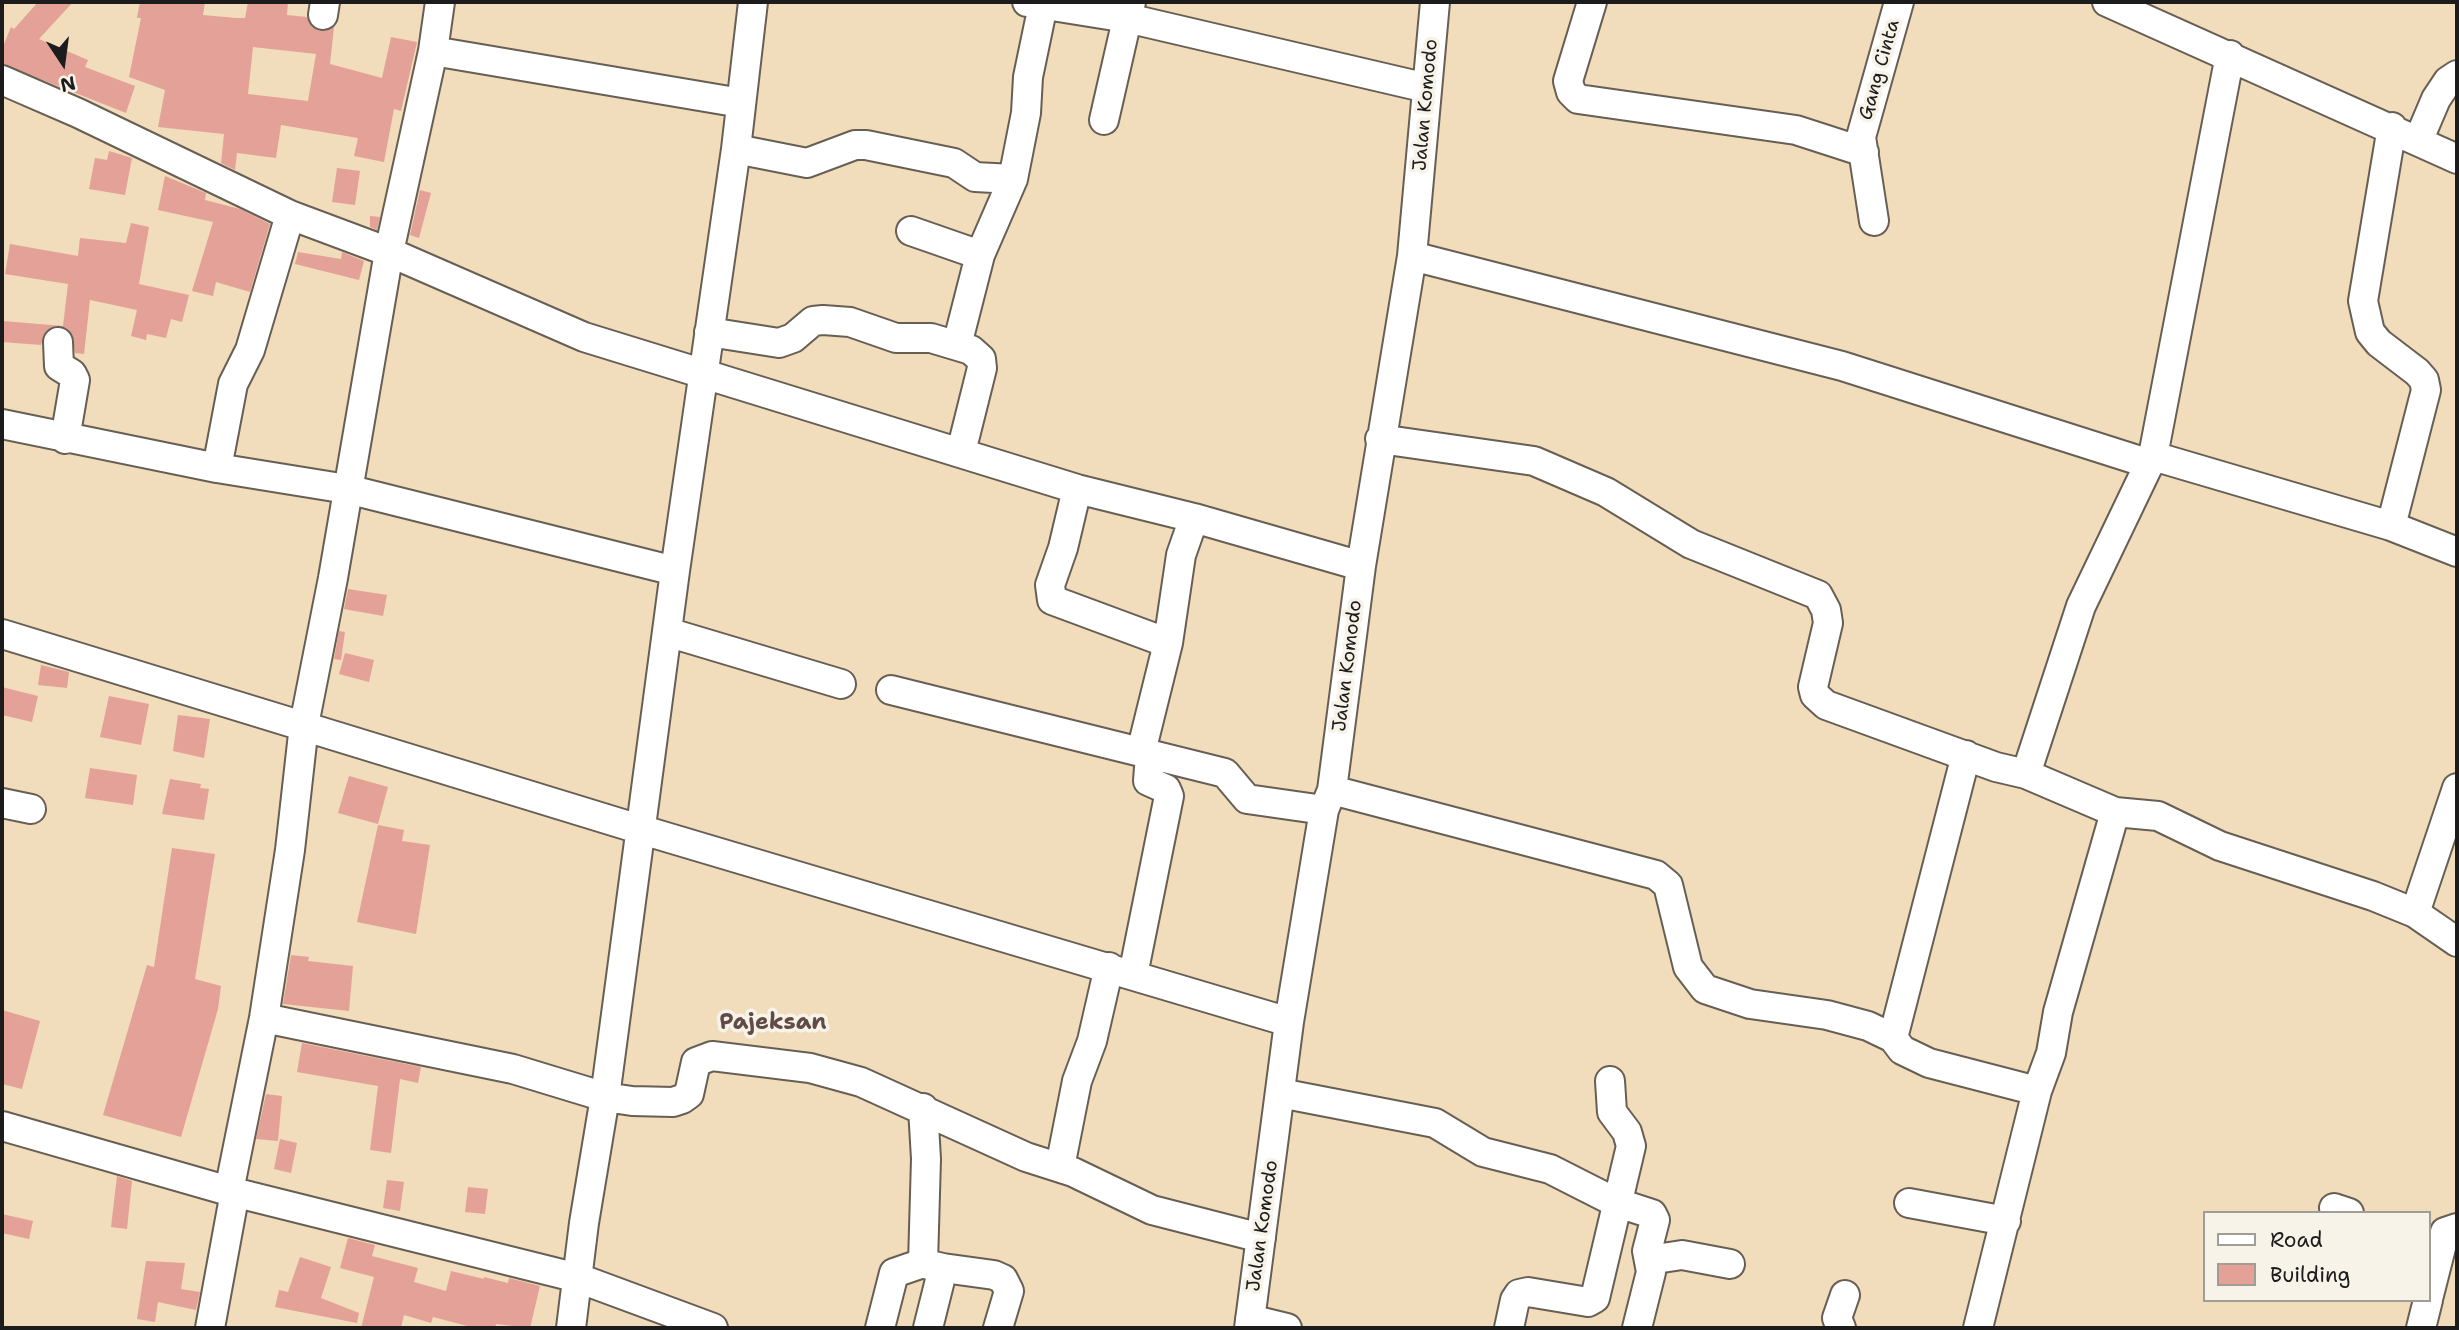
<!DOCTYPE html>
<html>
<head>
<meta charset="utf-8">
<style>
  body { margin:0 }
  #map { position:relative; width:2459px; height:1330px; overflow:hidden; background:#f1dcbb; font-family:"Shantell Sans",sans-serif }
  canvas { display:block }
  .frame { position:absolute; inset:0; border:4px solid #1c1c1c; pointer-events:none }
  .legend { position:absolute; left:2203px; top:1211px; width:228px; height:91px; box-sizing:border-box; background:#f7f3e8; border:2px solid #9f9d96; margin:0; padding:9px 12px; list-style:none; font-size:21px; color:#1c1c1c }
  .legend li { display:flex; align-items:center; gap:14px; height:35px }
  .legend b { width:35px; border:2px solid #9f9d96 }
  .north { position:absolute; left:28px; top:28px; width:70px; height:70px; -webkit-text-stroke:5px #f7f3e8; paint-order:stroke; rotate:167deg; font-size:19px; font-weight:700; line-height:28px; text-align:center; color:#1c1c1c }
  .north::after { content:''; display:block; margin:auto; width:24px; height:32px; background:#1c1c1c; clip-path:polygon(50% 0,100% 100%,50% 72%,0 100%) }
</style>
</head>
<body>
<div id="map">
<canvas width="2459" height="1330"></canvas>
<div class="frame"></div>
<ul class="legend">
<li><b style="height:9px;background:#fff"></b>Road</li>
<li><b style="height:19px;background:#e4a197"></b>Building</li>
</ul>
<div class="north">N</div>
</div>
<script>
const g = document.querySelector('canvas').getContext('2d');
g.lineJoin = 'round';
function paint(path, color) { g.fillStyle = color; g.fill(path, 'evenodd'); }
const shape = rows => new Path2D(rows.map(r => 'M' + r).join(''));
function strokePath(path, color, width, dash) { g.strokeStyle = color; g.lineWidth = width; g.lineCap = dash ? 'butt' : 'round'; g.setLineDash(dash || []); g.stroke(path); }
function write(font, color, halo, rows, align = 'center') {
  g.font = font + ' "Shantell Sans",sans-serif'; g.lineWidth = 7; g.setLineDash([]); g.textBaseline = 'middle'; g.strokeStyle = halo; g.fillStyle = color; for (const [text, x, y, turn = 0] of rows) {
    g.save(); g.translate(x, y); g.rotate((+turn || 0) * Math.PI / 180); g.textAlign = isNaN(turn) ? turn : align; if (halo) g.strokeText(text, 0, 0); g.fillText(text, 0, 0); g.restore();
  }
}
paint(shape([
  [38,2,73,2,39,39,88,60,85,67,135,86,126,113,2,64,2,49,11,27,14,29],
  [140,2,205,2,203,15,236,18,245,18,248,2,288,2,287,15,307,17,312,27,320,31,334,27,330,64,382,78,391,37,417,42,401,111,394,109,384,162,354,156,358,138,281,125,276,158,237,153,235,170,221,163,224,134,158,127,165,90,129,77,141,18,137,18],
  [253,47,316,54,308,101,248,94],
  [109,151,132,158,125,195,89,189,95,158,107,160],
  [337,168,360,171,355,205,332,202],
  [165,176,206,193,205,200,240,209,270,224,250,292,216,282,213,296,192,291,213,222,158,210],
  [420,190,431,193,419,238,410,235],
  [370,216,380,217,377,230,370,227],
  [131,223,149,227,139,284,189,295,182,322,171,319,166,338,147,334,146,340,131,336,137,310,90,300,84,354,75,353,72,334,58,325,44,334,41,345,2,342,3,321,63,326,68,284,5,274,10,244,78,256,80,238,126,243],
  [298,252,341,259,342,252,364,261,359,280,295,264],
  [348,589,387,595,383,616,344,609],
  [339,631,345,632,341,660,334,659],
  [345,653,374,660,369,682,339,674],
  [41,665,69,672,67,688,38,685],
  [2,687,38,696,32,722,2,715],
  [109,696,149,704,141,745,100,737],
  [178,715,210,719,204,758,173,751],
  [90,768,137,775,133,805,85,798],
  [349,776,388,787,378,824,338,813],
  [170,779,201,784,200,788,209,789,204,820,162,814],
  [378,825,404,830,402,841,430,845,416,934,357,922],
  [172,848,215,854,195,979,221,986,218,1009,181,1137,103,1115,147,965,154,967],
  [291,955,309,957,308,961,353,966,349,1011,283,1004],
  [2,1010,40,1021,22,1089,2,1084],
  [302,1043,421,1067,418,1083,400,1079,391,1153,370,1150,378,1086,297,1072],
  [266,1094,282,1096,278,1141,256,1139],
  [280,1139,297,1143,291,1173,274,1169],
  [117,1176,132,1181,127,1229,111,1227],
  [387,1180,404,1182,400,1211,383,1208],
  [468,1187,488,1189,485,1214,465,1212],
  [2,1214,33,1221,29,1239,2,1233],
  [348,1238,375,1245,372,1256,418,1268,414,1282,446,1291,451,1271,484,1279,484,1277,508,1283,509,1278,540,1286,530,1328,496,1324,495,1328,475,1328,433,1317,431,1323,404,1315,401,1328,361,1328,374,1277,340,1268],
  [300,1257,331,1267,321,1298,359,1313,357,1323,275,1307,279,1290,288,1292],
  [146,1261,185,1263,181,1289,200,1292,196,1310,158,1302,155,1322,137,1319]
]), '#e4a197');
const minor = shape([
  [1027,2,1127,18,1427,88],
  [1592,2,1568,81,1571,92,1578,99,1796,130,1864,152],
  [2107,2,2457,159],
  [323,15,325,2],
  [433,51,741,103],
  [2,80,78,113,290,215,389,252,584,337,1077,489,1194,518,1361,566],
  [1104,120,1131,2],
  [2419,139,2436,99,2448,81,2457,75],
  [736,149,807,163,855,145,866,145,954,163,975,177,1013,179],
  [1874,221,1861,137,1899,2],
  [911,231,980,255],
  [1412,256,1842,366,2150,464],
  [709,332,779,343,793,338,813,321,823,320,850,322,896,338,931,338,971,350,981,359,982,368,961,452],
  [58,342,59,366,72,374,75,380,65,439],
  [957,345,980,255,1013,179,1026,113,1028,77,1043,5],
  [2,424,217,468,347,489,675,571],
  [1380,439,1534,461,1606,492,1691,544,1818,595,1826,610,1828,623,1813,687,1815,695,1826,705,1996,767,2026,774,2115,812,2158,816,2220,846,2373,896,2415,913,2457,942],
  [2153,456,2391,526,2457,552],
  [217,468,233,384,250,350,290,215],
  [1077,489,1063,548,1050,585,1052,600,1168,643,1181,555,1194,518],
  [2391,526,2426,390,2424,380,2417,372,2379,343,2370,332,2363,301,2392,127],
  [667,632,841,684],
  [2,634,639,829,1289,1022],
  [891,690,1225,773,1247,799,1324,810],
  [1141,752,1168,643],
  [2026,774,2081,606,2153,456,2230,55],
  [1332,790,1656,875,1668,885,1688,967,1705,989,1750,1004,1827,1015,1868,1026,1893,1038,1902,1050,1929,1063,2037,1091],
  [2,803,31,809],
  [2415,913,2457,788],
  [1133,975,1169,796,1166,789,1148,781,1150,754],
  [264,1018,513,1069,605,1097,632,1101,673,1102,682,1099,689,1094,696,1062,712,1056,810,1068,861,1082,1026,1157,1073,1172,1152,1210,1261,1238],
  [1893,1038,1966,755],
  [1280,1093,1435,1123,1483,1152,1550,1169,1615,1202,1652,1214,1655,1220,1647,1251,1651,1272,1637,1328],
  [2,1126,229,1191,578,1278,713,1328],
  [1060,1167,1077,1081,1092,1041,1109,967],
  [229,1191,264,1018,290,850,304,725,333,578,389,252,433,51,440,2],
  [1909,1203,2006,1221],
  [2334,1208,2349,1213],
  [1649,1260,1682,1255,1730,1264],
  [925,1264,943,1268,928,1328],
  [943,1268,994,1275,1003,1279,1009,1291,998,1328],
  [2429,1295,2445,1232,2457,1228],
  [1250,1319,1287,1328],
  [210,1328,235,1192],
  [571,1328,584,1223,605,1097,675,571,736,149,753,2],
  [880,1328,894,1273,923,1263,926,1159,923,1108],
  [1249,1328,1289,1022,1324,810,1332,790,1361,566,1412,256,1435,2],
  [1509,1328,1515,1300,1519,1294,1528,1292,1588,1302,1595,1298,1631,1146,1627,1132,1612,1112,1610,1081],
  [1841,1328,1837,1318,1845,1295],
  [1978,1328,2037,1091,2051,1053,2058,1012,2115,812],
  [2421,1328,2428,1300]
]);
strokePath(minor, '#675f54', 32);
strokePath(minor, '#fff', 28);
write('19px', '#1c1c1c', '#f7f3e8', [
  ["Gang Cinta",1880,70,-74],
  ["Jalan Komodo",1426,105,-85],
  ["Jalan Komodo",1348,666,-83],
  ["Jalan Komodo",1263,1226,-82]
]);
write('bold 23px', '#624b47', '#f7f3e8', [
  ["Pajeksan",773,1023]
]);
</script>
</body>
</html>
